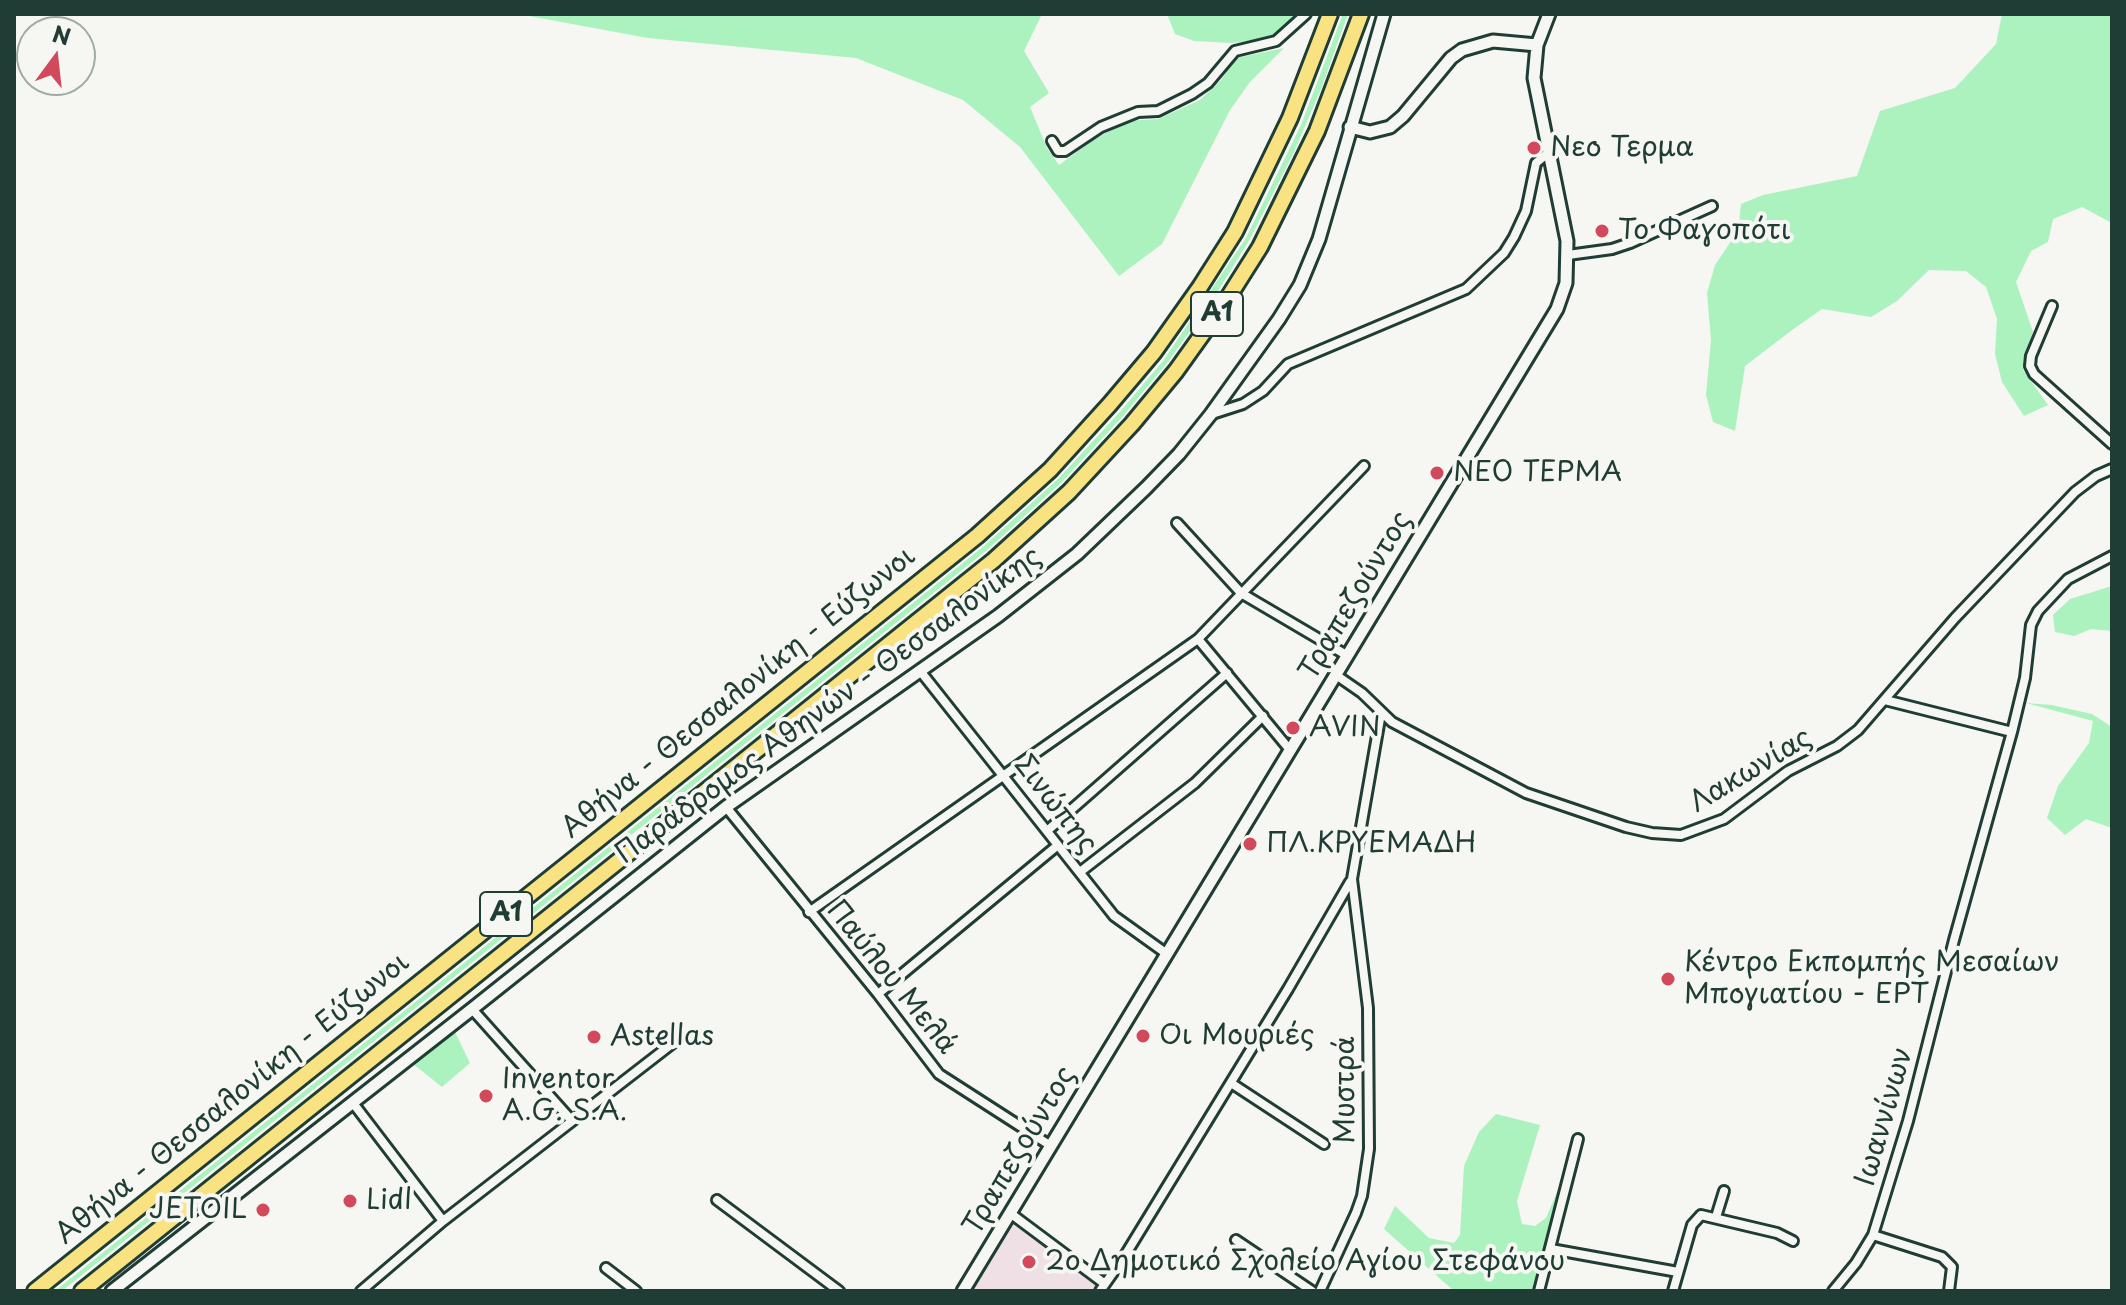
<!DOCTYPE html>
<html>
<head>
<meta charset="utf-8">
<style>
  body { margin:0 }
  #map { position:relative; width:2126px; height:1305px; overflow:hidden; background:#f6f6f2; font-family:"Playpen Sans",sans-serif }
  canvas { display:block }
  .frame { position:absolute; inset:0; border:16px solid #1f3d34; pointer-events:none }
  .north { position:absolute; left:16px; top:16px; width:80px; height:80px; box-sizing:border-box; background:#f6f6f2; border:2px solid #a0aca6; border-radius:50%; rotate:15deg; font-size:22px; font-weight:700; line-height:32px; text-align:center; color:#1f3d34 }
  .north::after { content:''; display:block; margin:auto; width:28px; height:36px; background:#d1495b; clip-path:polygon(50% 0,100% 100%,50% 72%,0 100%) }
</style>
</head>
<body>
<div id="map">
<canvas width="2126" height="1305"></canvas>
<div class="frame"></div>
<div class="north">N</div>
</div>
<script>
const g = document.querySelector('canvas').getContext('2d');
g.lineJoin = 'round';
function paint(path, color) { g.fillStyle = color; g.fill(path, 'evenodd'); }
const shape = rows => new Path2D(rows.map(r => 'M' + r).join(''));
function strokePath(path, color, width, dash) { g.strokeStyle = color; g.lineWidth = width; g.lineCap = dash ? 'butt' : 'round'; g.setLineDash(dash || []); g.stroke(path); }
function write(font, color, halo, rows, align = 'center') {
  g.font = font + ' "Playpen Sans",sans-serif'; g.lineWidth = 8; g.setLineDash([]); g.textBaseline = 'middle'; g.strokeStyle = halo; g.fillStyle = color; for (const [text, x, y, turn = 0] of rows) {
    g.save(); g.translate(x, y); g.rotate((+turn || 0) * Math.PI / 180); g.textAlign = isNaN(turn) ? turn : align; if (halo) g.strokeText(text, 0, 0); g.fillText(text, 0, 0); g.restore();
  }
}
paint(shape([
  [1014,1223,1098,1283,1093,1291,973,1291]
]), '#eee0e5');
paint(shape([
  [518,14,1042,14,1024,51,1049,93,1030,107,1047,148,1059,165,1092,141,1127,121,1158,119,1200,100,1221,80,1236,58,1284,48,1250,82,1230,110,1162,244,1119,276,1020,147,963,100,856,58,648,38],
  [1167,14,1299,14,1272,39,1231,43,1194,41,1175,34],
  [1343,14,1348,14,1321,89,1294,152,1250,239,1215,296,1168,362,1123,416,1062,482,987,550,62,1291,55,1291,984,546,1058,479,1119,413,1163,361,1246,238,1301,125],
  [2002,14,2112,14,2112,223,2082,207,2053,219,2048,242,2031,251,2016,282,2033,332,2023,370,2048,405,2024,416,2002,382,1995,354,1997,319,1986,287,1966,271,1929,270,1897,301,1871,317,1822,309,1792,330,1745,366,1735,431,1713,422,1706,395,1711,340,1707,293,1715,265,1738,231,1741,204,1763,195,1857,176,1880,111,1955,88,1996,44],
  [2112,586,2112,631,2091,629,2074,636,2055,632,2053,615,2070,599],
  [2026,703,2052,705,2092,714,2112,727,2112,828,2086,819,2065,835,2047,818,2058,786,2089,743,2093,721],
  [454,1030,470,1063,442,1087,412,1063],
  [1496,1114,1540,1125,1517,1201,1522,1224,1535,1226,1546,1218,1563,1178,1547,1250,1535,1291,1454,1291,1384,1229,1395,1206,1429,1238,1454,1243,1460,1235,1464,1166,1479,1132]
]), '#abf2be');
const street = shape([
  [1052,141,1058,151,1065,151,1101,127,1138,112,1158,111,1192,94,1208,83,1235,51,1276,41,1306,14],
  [1568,255,1612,249,1630,243,1712,206],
  [2052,306,2031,356,2030,366,2034,374,2112,444],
  [1212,414,1243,404,1263,391,1288,364,1466,289,1504,253,1514,237,1526,211,1536,163,1548,153],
  [1177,523,1241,593,1348,656],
  [1198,639,1290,750],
  [921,672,1114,916,1167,954],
  [1336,675,1362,693,1392,722,1526,793,1626,827,1652,833,1681,835,1724,819,1788,771,1837,746,1858,730,1955,618,2075,492,2096,476,2112,469],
  [1885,700,2012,732,2025,678,2031,625,2038,611,2068,579,2112,556],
  [726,807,878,994,939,1074,1051,1146],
  [1047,831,1227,673],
  [1080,872,1195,783,1263,716],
  [809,912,1198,639,1364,466],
  [878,994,1058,845],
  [472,1009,572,1121],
  [1231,1083,1324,1144],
  [353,1103,443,1221],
  [717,1200,839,1291],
  [1010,1213,1105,1284],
  [1716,1217,1724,1191],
  [1873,1235,1908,1121,1954,940,2012,732],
  [1236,1240,1312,1291],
  [1551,1249,1678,1272],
  [606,1268,636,1291],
  [361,1291,443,1221,673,1043],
  [1100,1291,1124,1257,1288,989,1350,882],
  [1320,1291,1356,1213,1362,1196,1369,1149,1368,1008,1352,879,1381,713],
  [1539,1291,1578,1139],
  [1673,1291,1692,1225,1701,1215,1777,1233,1793,1241],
  [1833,1291,1856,1263,1873,1235,1942,1257,1952,1267,1949,1291]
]);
const secondary = shape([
  [1350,127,1370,132,1390,127,1403,116,1451,58,1462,50,1493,41,1537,45],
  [112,1291,472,1009,726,807,998,616,1077,554,1146,488,1179,454,1211,414,1279,319,1300,285,1319,239,1384,14],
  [963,1291,1557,309,1566,283,1567,241,1534,78,1537,45,1549,14]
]);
const highway = shape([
  [35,1291,977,536,1050,470,1110,404,1154,352,1200,287,1235,232,1290,118,1330,14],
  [82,1291,994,560,1069,492,1132,424,1176,371,1224,304,1260,247,1317,131,1361,14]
]);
strokePath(street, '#1f3d34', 14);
strokePath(secondary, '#1f3d34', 17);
strokePath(highway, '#1f3d34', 20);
strokePath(street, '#f6f6f2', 8);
strokePath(secondary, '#f6f6f2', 11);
strokePath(highway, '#f8e281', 14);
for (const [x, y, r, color] of [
  [1534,148,8,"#d1495b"],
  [1602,231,8,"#d1495b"],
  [1437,473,8,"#d1495b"],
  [1293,728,8,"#d1495b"],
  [1250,844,8,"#d1495b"],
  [1668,979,8,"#d1495b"],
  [1143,1036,8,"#d1495b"],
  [594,1037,8,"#d1495b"],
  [486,1096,8,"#d1495b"],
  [350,1201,8,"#d1495b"],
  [263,1210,8,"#d1495b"],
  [1029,1262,8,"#d1495b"]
]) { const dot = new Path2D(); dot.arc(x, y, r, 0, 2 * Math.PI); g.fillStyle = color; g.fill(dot); strokePath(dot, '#f6f6f2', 3); }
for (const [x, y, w] of [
  [1217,314,52],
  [506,914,52]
]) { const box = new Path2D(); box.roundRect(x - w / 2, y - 22, w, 44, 6); g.fillStyle = '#f6f6f2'; g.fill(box); strokePath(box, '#1f3d34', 2); }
write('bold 26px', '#1f3d34', null, [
  ["Α1",1217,314],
  ["Α1",506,914]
]);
write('28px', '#1f3d34', '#f6f6f2', [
  ["Νεο Τερμα",1550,148],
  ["Το Φαγοπότι",1618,231],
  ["ΝΕΟ ΤΕΡΜΑ",1453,473],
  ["AVIN",1309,728],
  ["ΠΛ.ΚΡΥΕΜΑΔΗ",1266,844],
  ["Κέντρο Εκπομπής Μεσαίων",1684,963],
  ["Μπογιατίου - ΕΡΤ",1684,995],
  ["Οι Μουριές",1159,1036],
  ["Astellas",610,1037],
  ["Inventor",502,1080],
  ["A.G. S.A.",502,1112],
  ["Lidl",366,1201],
  ["JETOIL",247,1210,"right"],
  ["2ο Δημοτικό Σχολείο Αγίου Στεφάνου",1045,1262]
], 'left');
write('28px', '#1f3d34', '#f6f6f2', [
  ["Τραπεζούντος",1356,596,-59],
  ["Αθήνα - Θεσσαλονίκη - Εύζωνοι",739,693,-39],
  ["Παράδρομος Αθηνών - Θεσσαλονίκης",829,706,-36],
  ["Λακωνίας",1751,771,-31],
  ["Σινώπης",1055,805,52],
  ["Παύλου Μελά",891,978,51],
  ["Μυστρά",1346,1090,-90],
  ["Αθήνα - Θεσσαλονίκη - Εύζωνοι",233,1099,-39],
  ["Ιωαννίνων",1885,1117,-74],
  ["Τραπεζούντος",1020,1151,-59]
]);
</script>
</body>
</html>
